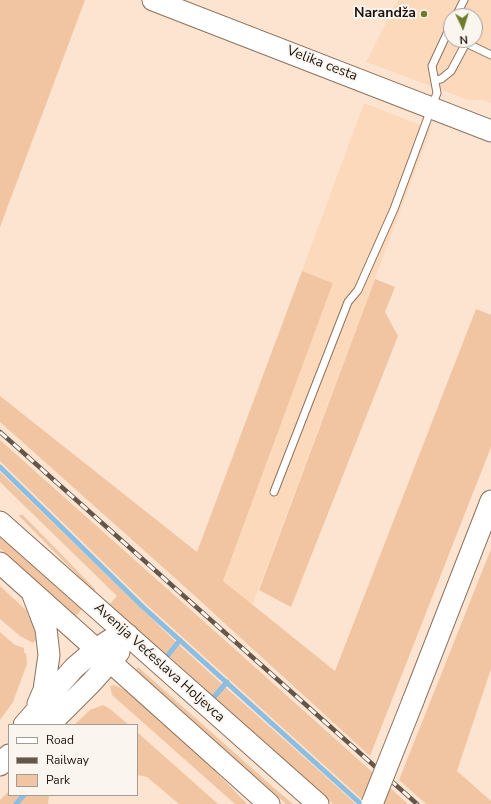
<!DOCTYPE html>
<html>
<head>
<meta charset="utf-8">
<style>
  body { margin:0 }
  #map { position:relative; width:491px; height:804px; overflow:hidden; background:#fce4d1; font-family:"Nunito Sans",sans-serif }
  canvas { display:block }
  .legend { position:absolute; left:8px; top:724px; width:130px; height:72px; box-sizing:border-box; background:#fbf5f0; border:1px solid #a39b94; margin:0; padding:5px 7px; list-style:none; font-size:12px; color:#1e130b }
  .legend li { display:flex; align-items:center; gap:8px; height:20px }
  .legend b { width:20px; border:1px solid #a39b94 }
  .north { position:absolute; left:443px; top:8px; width:40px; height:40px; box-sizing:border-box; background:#fbf5f0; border:1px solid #a39b94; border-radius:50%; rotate:176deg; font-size:11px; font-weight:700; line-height:16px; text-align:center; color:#1e130b }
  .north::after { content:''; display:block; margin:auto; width:14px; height:18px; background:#6f7d2a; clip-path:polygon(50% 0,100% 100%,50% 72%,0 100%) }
</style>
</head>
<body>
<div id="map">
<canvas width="491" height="804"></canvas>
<ul class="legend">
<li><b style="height:5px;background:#fff"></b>Road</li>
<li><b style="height:5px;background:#65564a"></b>Railway</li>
<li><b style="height:11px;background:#f1c5a1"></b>Park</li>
</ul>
<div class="north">N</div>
</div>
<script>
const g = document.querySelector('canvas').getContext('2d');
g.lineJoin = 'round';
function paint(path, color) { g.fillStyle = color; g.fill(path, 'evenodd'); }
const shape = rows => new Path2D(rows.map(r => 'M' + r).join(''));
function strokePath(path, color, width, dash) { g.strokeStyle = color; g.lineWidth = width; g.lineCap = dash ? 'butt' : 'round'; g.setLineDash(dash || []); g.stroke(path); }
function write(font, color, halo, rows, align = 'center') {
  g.font = font + ' "Nunito Sans",sans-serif'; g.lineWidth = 4; g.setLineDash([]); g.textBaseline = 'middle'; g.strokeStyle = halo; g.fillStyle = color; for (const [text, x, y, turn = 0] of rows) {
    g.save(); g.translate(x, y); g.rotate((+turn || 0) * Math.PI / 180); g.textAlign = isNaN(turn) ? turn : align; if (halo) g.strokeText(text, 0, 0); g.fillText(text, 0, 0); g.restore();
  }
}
paint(shape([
  [398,0,491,0,491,103,484,100,468,100,366,62],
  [451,16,475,16,475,40,451,40],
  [364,103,431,129,252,606,223,581,333,283,302,271]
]), '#fdd9bc');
paint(shape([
  [0,0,85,0,0,227],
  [302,271,333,283,223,581,335,671,476,309,491,315,491,447,370,756,185,587,0,422,0,396,197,552],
  [375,279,395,287,385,312,398,336,291,607,259,590],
  [0,440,210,627,408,804,367,804,146,604,0,461],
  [0,472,177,643,166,655,109,605,117,596,0,482],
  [18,515,23,515,95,589,94,592],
  [0,536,82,609,76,616,0,549],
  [491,549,491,669,457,771,491,801,491,804,426,804,399,780],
  [0,586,27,611,28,616,30,615,40,636,33,643,20,636,0,619],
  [0,632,15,645,24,648,24,653,26,653,27,664,13,702,0,720],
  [178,644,223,685,213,696,169,656],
  [138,667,274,788,293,804,286,804,137,671,136,669],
  [114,685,127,691,200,755,247,804,235,804,112,695,110,686],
  [224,686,316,768,356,804,333,804,218,701,215,697],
  [103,705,110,709,129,725,74,725,90,710],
  [137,732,218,804,179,804,147,777,137,775],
  [9,791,9,795,49,795,48,804,0,804,0,800]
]), '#f1c5a1');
strokePath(shape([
  [0,467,143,607,361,804],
  [168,655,180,640],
  [214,697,227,682],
  [16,804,24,795]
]), '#8bbee0', 5);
const service = shape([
  [456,16,464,0],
  [435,80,441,79,451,71,466,43,491,55],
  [274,492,348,302,358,290,394,209,437,93,432,66,451,25]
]);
const secondary = shape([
  [153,0,491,131],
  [0,522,318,804],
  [0,563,269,804],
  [33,595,46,629,49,655,44,690,38,704],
  [413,701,491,501],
  [24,725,74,668,96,649,110,640,128,635],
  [49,725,91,683,119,652],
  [0,765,9,755]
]);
strokePath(service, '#8d725d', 9);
strokePath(secondary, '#8d725d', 23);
strokePath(service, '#fff', 7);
strokePath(secondary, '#fff', 21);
const rail = shape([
  [0,432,417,804]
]);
strokePath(rail, '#65564a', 4.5);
strokePath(rail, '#fbf5f0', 3, [9]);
const secondaryBridge = shape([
  [372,804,413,701]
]);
strokePath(secondaryBridge, '#8d725d', 23, []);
strokePath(secondaryBridge, '#fff', 21);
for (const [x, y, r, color] of [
  [424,14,4,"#6f7d2a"]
]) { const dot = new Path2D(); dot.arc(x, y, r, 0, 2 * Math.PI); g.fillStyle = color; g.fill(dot); strokePath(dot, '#fbf5f0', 1.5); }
write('bold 14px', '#1e130b', '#fbf5f0', [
  ["Narandža",416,14]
], 'right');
write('14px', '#1e130b', '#fbf5f0', [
  ["Velika cesta",322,64,21],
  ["Avenija Većeslava Holjevca",159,663,42]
]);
</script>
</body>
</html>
